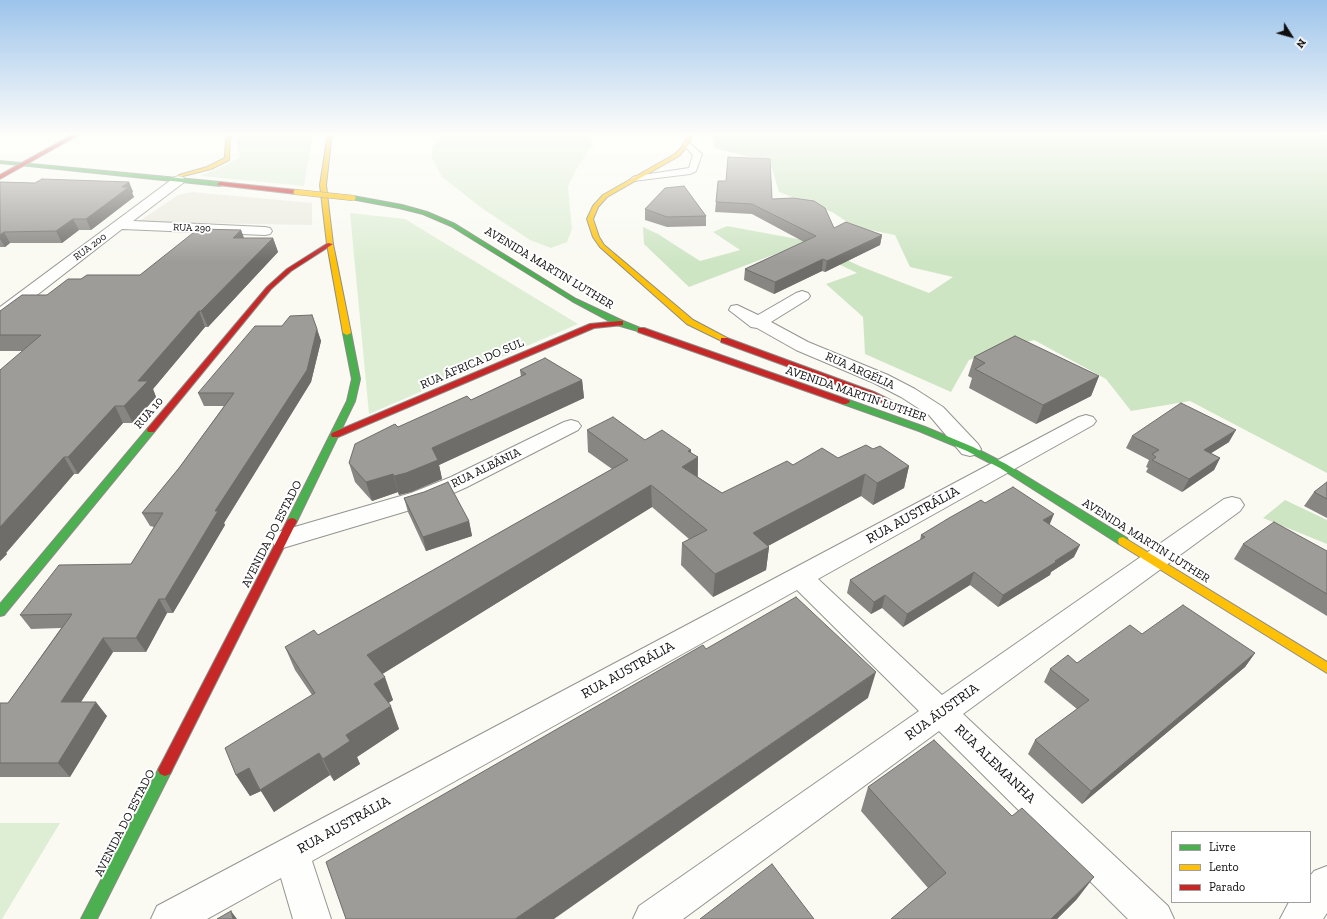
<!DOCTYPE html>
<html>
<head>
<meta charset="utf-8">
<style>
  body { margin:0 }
  #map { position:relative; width:1327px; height:919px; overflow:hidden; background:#fafaf3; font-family:"Zilla Slab",serif }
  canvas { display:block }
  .legend { position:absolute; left:1171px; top:831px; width:140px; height:72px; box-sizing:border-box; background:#fff; border:1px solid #9f9f9f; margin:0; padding:5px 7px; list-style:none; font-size:12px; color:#0e0e0e }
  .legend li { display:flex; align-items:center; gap:8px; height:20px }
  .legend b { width:20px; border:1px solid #9f9f9f }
  .north { position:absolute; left:1271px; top:16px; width:40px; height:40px; -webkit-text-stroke:3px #fff; paint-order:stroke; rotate:127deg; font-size:11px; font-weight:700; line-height:16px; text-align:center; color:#0e0e0e }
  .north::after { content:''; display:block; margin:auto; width:14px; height:18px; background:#0e0e0e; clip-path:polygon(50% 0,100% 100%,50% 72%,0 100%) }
</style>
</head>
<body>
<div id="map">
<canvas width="1327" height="919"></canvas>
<ul class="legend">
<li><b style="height:5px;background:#4caf50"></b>Livre</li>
<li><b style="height:5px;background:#ffc107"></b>Lento</li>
<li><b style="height:5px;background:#c62828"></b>Parado</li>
</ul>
<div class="north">N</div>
</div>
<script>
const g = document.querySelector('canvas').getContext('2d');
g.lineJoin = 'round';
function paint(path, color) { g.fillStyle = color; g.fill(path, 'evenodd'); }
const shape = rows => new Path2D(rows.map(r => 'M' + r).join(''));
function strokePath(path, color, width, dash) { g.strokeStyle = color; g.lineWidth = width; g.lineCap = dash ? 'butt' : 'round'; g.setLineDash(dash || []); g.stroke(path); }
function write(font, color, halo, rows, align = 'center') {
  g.font = font + ' "Zilla Slab",serif'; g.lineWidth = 4; g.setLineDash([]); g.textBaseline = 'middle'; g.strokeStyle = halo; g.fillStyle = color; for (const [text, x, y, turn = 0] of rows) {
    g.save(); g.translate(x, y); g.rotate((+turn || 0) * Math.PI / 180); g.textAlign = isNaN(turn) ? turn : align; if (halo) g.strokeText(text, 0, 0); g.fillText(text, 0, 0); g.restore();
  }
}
paint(shape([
  [242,133,313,133,304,186,200,176,226,165,240,157,236,141],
  [444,133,586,133,589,135,593,145,578,166,568,187,572,229,567,242,551,248,530,240,483,209,442,177,431,156,434,145],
  [350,213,405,219,578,324,369,414],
  [0,823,60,823,2,919,0,919]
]), '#deeed5');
paint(shape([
  [713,133,1327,133,1327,473,1190,401,1131,411,1106,379,1034,340,969,360,951,392,865,354,863,317,826,284,857,273,799,245,689,287,644,244,643,227,658,234,700,261,740,250,713,232,727,226,803,240,862,267,929,293,953,277,910,267,895,235,855,227,832,212,779,192,770,162,714,148],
  [1285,500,1327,520,1327,544,1263,518]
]), '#cee5c4');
paint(shape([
  [192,192,312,203,312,225,138,222,178,195]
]), '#eaeadf');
const lane = shape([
  [687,141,702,154,696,171,690,174,633,181,631,179,633,177,636,176,689,168,693,155,683,144,687,141]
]);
const street = shape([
  [179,176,183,177,185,180,183,183,133,221,265,227,270,228,272,231,270,234,265,235,122,229,6,319,0,320,0,307,175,177,179,176],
  [802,291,808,293,810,296,808,299,771,322,808,342,888,375,915,389,943,407,978,444,981,449,978,454,970,456,962,454,929,415,901,397,874,383,796,350,757,328,751,327,729,310,731,306,737,305,758,315,796,293,802,291],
  [1086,415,1093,417,1096,421,1093,425,818,579,942,695,1224,499,1232,497,1240,499,1244,505,1240,511,963,714,1168,906,1174,919,1128,919,939,731,683,919,633,919,639,906,919,711,797,590,312,861,331,919,293,919,281,878,207,919,151,919,157,906,1079,417,1086,415],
  [571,420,578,422,581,426,578,430,467,487,427,505,283,548,274,545,271,539,274,533,411,493,451,477,564,422,571,420],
  [1327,866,1327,913,1323,919,1280,919,1289,902,1310,902,1310,876,1314,871,1327,866]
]);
const fast = shape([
  [0,161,220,182,223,184,220,186,0,163,0,161],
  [353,196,402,205,427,212,455,224,576,299,623,321,645,330,641,332,617,325,572,301,451,226,423,214,399,208,351,199,351,197,353,196],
  [344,331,347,331,351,333,360,379,355,401,297,521,295,523,292,524,289,523,287,521,347,401,352,379,343,333,344,331],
  [843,400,849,400,925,427,973,447,1006,464,1127,538,1128,541,1127,544,1119,544,1000,468,967,451,919,431,843,404,842,402,843,400],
  [151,427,155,430,154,432,4,615,0,616,0,604,148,428,151,427],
  [165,764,170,766,172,770,97,919,81,919,160,766,165,764]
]);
const slow = shape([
  [229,133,233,133,230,139,229,160,211,169,179,177,179,175,207,167,225,158,226,139,229,133],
  [328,133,332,133,326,185,333,244,351,333,347,335,343,333,327,244,320,185,328,133],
  [688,133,692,133,689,144,679,156,607,197,598,207,593,219,599,237,604,245,693,320,727,338,728,340,724,342,687,324,600,247,593,237,587,219,593,206,603,195,675,154,685,144,688,133],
  [1123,537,1327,662,1327,673,1119,544,1118,541,1119,538,1123,537]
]);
const jam = shape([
  [76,133,82,133,0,179,0,175,76,133],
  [220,182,296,190,299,192,296,194,218,185,217,184,220,182],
  [328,243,333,244,291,271,271,289,154,432,148,432,147,430,148,428,267,287,287,269,328,243],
  [620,321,623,321,623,325,594,328,338,437,332,437,331,435,332,433,590,324,620,321],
  [638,328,644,328,849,400,850,402,846,404,843,404,638,332,638,328],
  [721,338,727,338,874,392,916,413,912,416,909,415,868,396,721,342,721,338],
  [292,518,295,519,297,521,170,774,165,776,160,774,158,770,160,766,287,521,289,519,292,518]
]);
strokePath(lane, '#949491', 2);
strokePath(street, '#949491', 2);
strokePath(fast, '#8b8b88', 2);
strokePath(slow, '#8b8b88', 2);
strokePath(jam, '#8b8b88', 2);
paint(lane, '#fefefd');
paint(street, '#fefefd');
paint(fast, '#4caf50');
paint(slow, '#ffc107');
paint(jam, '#c62828');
const slowBridge = shape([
  [296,192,353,198]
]);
strokePath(slowBridge, '#82827e', 6, []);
strokePath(slowBridge, '#ffc107', 5);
paint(shape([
  [0,182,35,183,129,182,133,192,132,193,134,197,91,230,79,230,62,243,10,243,5,247,0,247],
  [772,199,834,228,882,235,880,245,825,272,822,271,774,294,744,280,745,269,804,242,752,214,715,212,716,202],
  [645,209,706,216,706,226,667,227,645,220],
  [241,230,244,238,273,238,278,252,208,327,205,327,153,389,156,397,133,423,123,423,78,474,74,474,6,553,7,554,0,561,23,351,0,351,0,311,47,295,81,279,140,275],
  [317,329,321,341,311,382,224,523,225,525,173,613,167,613,146,652,113,652,81,702,107,716,70,777,0,777,0,703,8,703,61,628,31,629,20,615,131,564,154,527,150,526,142,513,179,468,224,406,204,406,198,393],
  [974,357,1099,376,1091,396,1036,424,969,388,972,378,968,376],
  [520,370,582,380,584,398,439,465,442,479,411,492,399,495,398,492,372,501,355,482,349,463,398,427,471,400,521,377],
  [587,430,645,440,691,453,698,457,698,477,722,493,793,465,838,458,873,449,909,466,904,488,873,505,861,496,768,546,769,547,766,570,713,597,681,565,682,543,689,539,652,507,382,674,393,700,388,703,399,729,357,757,360,764,334,781,330,775,274,812,261,791,250,796,236,775,312,695,295,670,285,647,318,635,612,469,588,452],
  [1132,436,1229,442,1211,453,1220,458,1214,470,1182,492,1146,472,1148,468,1146,467,1149,460,1126,448],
  [1327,482,1327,518,1304,506,1314,492],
  [404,498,469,521,472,536,426,551,408,512],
  [985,503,1049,524,1074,557,1051,572,1050,575,998,607,970,585,903,627,882,608,871,614,847,593,850,580,920,540,921,535],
  [1243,544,1327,551,1327,616,1234,559],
  [1142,634,1255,653,1245,667,1082,804,1028,754,1035,740,1077,709,1044,682,1050,669,1077,663],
  [868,787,1077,899,1057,919,891,919,928,888,861,811]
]), '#888683');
paint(shape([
  [129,182,133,192,132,193,134,197,91,230,86,219,122,187],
  [73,219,79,230,62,243,56,231],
  [241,230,246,244,233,238],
  [4,232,10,243,5,247,0,239,0,235],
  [882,235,880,245,825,272,827,261],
  [273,238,278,252,208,327,201,311],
  [823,259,822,271,774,294,775,282],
  [199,311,205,327,153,389,156,397,133,423,124,406,138,381],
  [317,329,321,341,311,382,224,523,225,525,173,613,165,599,215,511],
  [1099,376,1091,396,1036,424,1043,405],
  [582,380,584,398,439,465,442,479,411,492,399,495,394,476,432,448],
  [115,406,123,423,78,474,68,457],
  [1236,430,1229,442,1197,462,1204,450],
  [691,450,691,462,698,457,697,479,682,467,688,451],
  [64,457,74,474,6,553,7,554,0,561,0,527],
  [1220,458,1214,470,1182,492,1189,479],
  [909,466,904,488,873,505,877,483],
  [393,474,398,492,372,501,366,482],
  [865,474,861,496,751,555,753,533],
  [651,485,652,507,376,678,367,655],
  [1054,514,1049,526,1043,520],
  [469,521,472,536,426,551,423,537],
  [1080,545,1074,557,1051,572,1050,575,998,607,1003,595],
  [769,547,766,570,713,597,715,574],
  [974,572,970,585,903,627,907,614],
  [885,595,882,608,871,614,874,602],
  [159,599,167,613,146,652,136,638],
  [103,638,113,652,72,716,61,702],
  [1255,653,1245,667,1082,804,1091,791],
  [876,672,868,698,554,919,515,919],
  [385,677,393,700,383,707,374,684],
  [96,702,107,716,70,777,58,763],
  [391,706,399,729,357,757,360,764,334,781,323,759,346,735],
  [319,753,330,775,274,812,261,791,250,796,236,775,249,768],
  [1094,877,1077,899,1057,919,1051,919],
  [231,911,237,919,233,919]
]), '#6f6d6a');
const building = shape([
  [728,157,770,159,772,199,793,198,814,201,825,208,834,228,846,222,882,235,827,261,823,259,775,282,745,269,816,236,752,204,716,202,718,181,726,181,728,157],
  [42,179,129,182,122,187,129,187,86,219,73,219,56,231,4,232,0,235,0,182,35,183,42,179],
  [684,186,706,216,667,217,645,209,665,188,684,186],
  [198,229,241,230,233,238,273,238,201,311,199,311,138,381,148,381,124,406,115,406,68,457,64,457,0,527,0,370,41,335,0,335,0,311,22,295,47,295,68,279,81,279,87,275,140,275,198,229],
  [312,315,317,329,307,370,215,511,218,511,165,599,159,599,136,638,103,638,61,702,96,702,58,763,0,763,0,703,8,703,72,614,20,615,59,565,131,564,163,513,142,513,179,468,234,393,198,393,255,326,282,326,290,316,312,315],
  [1015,336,1099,376,1043,405,975,369,985,363,974,357,1015,336],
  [545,358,582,380,432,448,438,460,406,473,394,476,393,474,366,482,349,463,355,444,395,424,398,427,467,396,471,400,526,374,520,370,545,358],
  [1181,403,1236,430,1204,450,1220,458,1189,479,1152,460,1156,457,1152,454,1159,450,1132,436,1181,403],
  [613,417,645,440,662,430,691,450,688,451,698,457,682,467,722,493,787,461,793,465,822,448,838,458,866,445,873,449,880,446,909,466,877,483,865,474,753,533,769,547,715,574,682,543,707,530,651,485,367,655,385,677,374,684,391,706,346,735,350,741,323,759,319,753,260,790,249,768,236,775,225,748,315,693,285,647,314,630,318,635,628,460,587,430,613,417],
  [448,482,469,521,423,537,404,498,424,492,448,482],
  [1327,482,1327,499,1314,492,1327,482],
  [1013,487,1054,514,1043,520,1080,545,1055,561,1056,562,1003,595,974,572,907,614,885,595,874,602,850,580,925,537,921,535,949,518,981,500,985,503,1013,487],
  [1274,522,1327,551,1327,594,1243,544,1274,522],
  [796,597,876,672,515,919,346,919,326,862,703,645,706,649,796,597],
  [1183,605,1255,653,1091,791,1035,740,1089,700,1050,669,1068,655,1077,663,1130,625,1142,634,1183,605],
  [934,740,1012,816,1022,808,1094,877,1051,919,891,919,946,873,868,787,934,740],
  [772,864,814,919,700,919,772,864],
  [231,911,233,919,217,919,231,911]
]);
paint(building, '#9e9c98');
strokePath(building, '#6f6d6a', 1);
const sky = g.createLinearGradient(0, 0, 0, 262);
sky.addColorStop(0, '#9dc4eb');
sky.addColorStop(0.51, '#fdfdfa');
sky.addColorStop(1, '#fdfdfa00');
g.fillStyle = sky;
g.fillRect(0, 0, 1327, 262);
write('10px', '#0e0e0e', '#fff', [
  ["RUA 290",192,228,2],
  ["RUA 200",90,247,-37]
]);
write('12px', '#0e0e0e', '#fff', [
  ["AVENIDA MARTIN LUTHER",549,268,31],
  ["RUA ÁFRICA DO SUL",472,364,-23],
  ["RUA ARGÉLIA",860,371,24],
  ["AVENIDA MARTIN LUTHER",856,394,19],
  ["RUA 10",149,413,-50],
  ["RUA ALBÂNIA",486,468,-26],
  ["AVENIDA DO ESTADO",272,534,-63],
  ["AVENIDA MARTIN LUTHER",1146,541,32],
  ["AVENIDA DO ESTADO",125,823,-63]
]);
write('14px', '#0e0e0e', '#fff', [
  ["RUA AUSTRÁLIA",913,515,-29],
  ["RUA AUSTRÁLIA",628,670,-29],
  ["RUA ÁUSTRIA",942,712,-36],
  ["RUA ALEMANHA",995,764,44],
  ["RUA AUSTRÁLIA",344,825,-29]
]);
</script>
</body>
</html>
